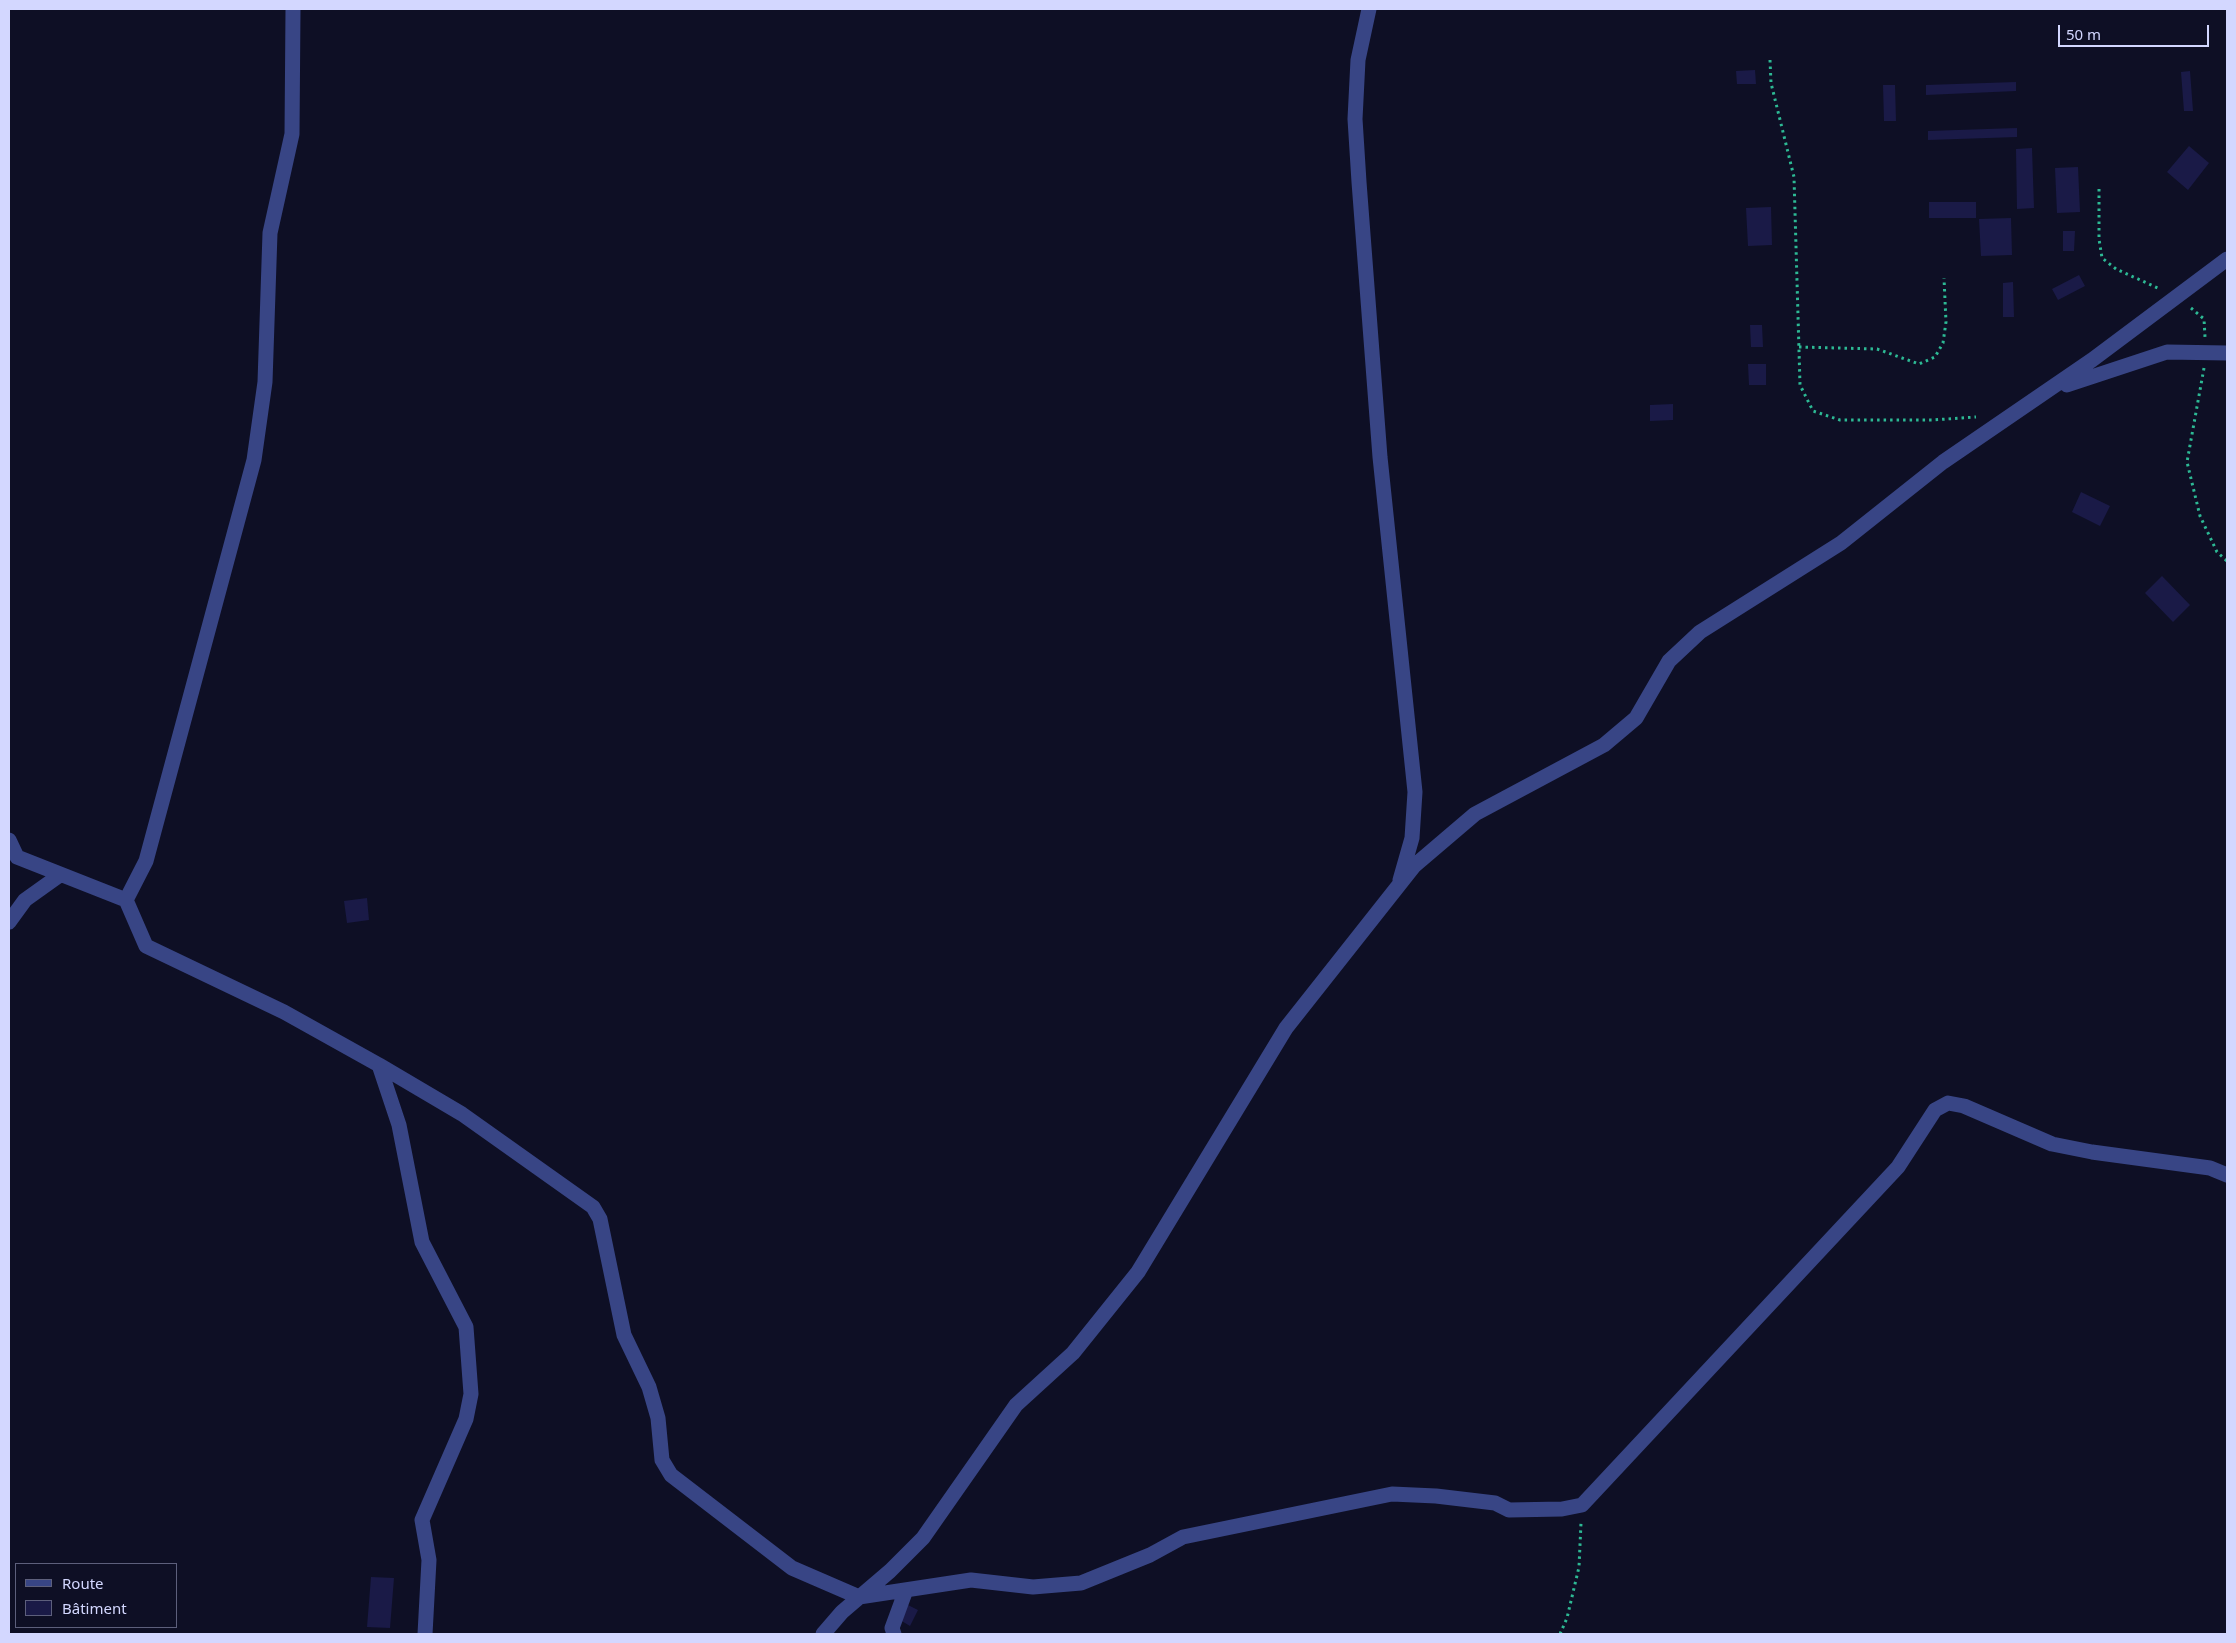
<!DOCTYPE html>
<html>
<head>
<meta charset="utf-8">
<style>
  body { margin:0 }
  #map { position:relative; width:2236px; height:1643px; overflow:hidden; background:#0e0f25; font-family:"Noto Sans",sans-serif }
  canvas { display:block }
  .frame { position:absolute; inset:0; border:10px solid #d3d7ff; pointer-events:none }
  .legend { position:absolute; left:15px; top:1563px; width:162px; height:65px; box-sizing:border-box; background:#0e0f25; border:1px solid #5d5f7c; margin:0; padding:6px 9px; list-style:none; font-size:15px; color:#d3d7ff }
  .legend li { display:flex; align-items:center; gap:10px; height:25px }
  .legend b { width:25px; border:1px solid #5d5f7c }
  .scale { position:absolute; left:2058px; top:25px; width:151px; height:22px; box-sizing:border-box; border:2px solid #d3d7ff; border-top:0; padding-left:6px; font-size:15px; line-height:18px; white-space:nowrap; color:#d3d7ff; -webkit-text-stroke:4px #0e0f25; paint-order:stroke }
</style>
</head>
<body>
<div id="map">
<canvas width="2236" height="1643"></canvas>
<div class="frame"></div>
<ul class="legend">
<li><b style="height:6px;background:#384585"></b>Route</li>
<li><b style="height:14px;background:#1a1a47"></b>Bâtiment</li>
</ul>
<div class="scale">50 m</div>
</div>
<script>
const g = document.querySelector('canvas').getContext('2d');
g.lineJoin = 'round';
function paint(path, color) { g.fillStyle = color; g.fill(path, 'evenodd'); }
const shape = rows => new Path2D(rows.map(r => 'M' + r).join(''));
function strokePath(path, color, width, dash) { g.strokeStyle = color; g.lineWidth = width; g.lineCap = dash ? 'butt' : 'round'; g.setLineDash(dash || []); g.stroke(path); }
paint(shape([
  [1755,70,1756,84,1737,84,1736,71],
  [2190,71,2193,111,2184,111,2181,72],
  [2016,82,2016,91,1926,95,1926,85],
  [1883,85,1895,85,1896,121,1884,121],
  [2017,128,2017,137,1928,140,1928,131],
  [2189,146,2209,163,2188,190,2167,172],
  [2032,148,2034,208,2017,209,2016,149],
  [2078,167,2080,212,2057,213,2055,168],
  [1929,202,1976,202,1976,218,1929,218],
  [1771,207,1772,245,1748,246,1746,208],
  [2011,218,2012,255,1981,256,1979,219],
  [2063,231,2075,231,2074,251,2063,251],
  [2079,275,2085,286,2058,300,2052,289],
  [2013,282,2014,317,2003,317,2003,283],
  [1750,325,1762,325,1763,347,1751,347],
  [1748,364,1766,364,1766,385,1749,385],
  [1673,404,1673,420,1650,421,1650,405],
  [2081,492,2110,506,2100,526,2072,512],
  [2162,576,2190,605,2173,622,2145,593],
  [367,898,369,920,347,923,344,901],
  [371,1577,394,1578,390,1628,367,1627],
  [908,1605,918,1610,910,1626,900,1620]
]), '#1a1a47');
strokePath(shape([
  [1770,60,1771,83,1794,177,1800,385,1813,411,1840,420,1932,420,1976,417],
  [2099,189,2099,239,2102,258,2116,269,2160,289],
  [2191,308,2204,319,2205,337],
  [1799,347,1877,349,1919,364,1935,357,1943,343,1946,322,1944,278],
  [2204,368,2187,462,2200,516,2217,552,2227,561],
  [1560,1634,1567,1618,1579,1567,1581,1523]
]), '#2db994', 3, [2.5, 4]);
strokePath(shape([
  [1369,9,1358,60,1355,119,1359,182,1380,457,1415,792,1412,838,1400,880],
  [2067,385,2167,352,2227,353],
  [9,840,17,857,126,900,146,946,284,1012,379,1065,399,1125,422,1242,466,1327,471,1394,466,1419,422,1520,429,1560,425,1634],
  [126,900,146,861,254,460,265,382,270,233,292,134,293,9],
  [9,922,25,900,60,875],
  [379,1065,462,1114,593,1207,600,1219,624,1335,649,1387,658,1418,662,1460,671,1475,792,1568,859,1597,971,1580,1033,1587,1081,1583,1150,1555,1183,1537,1392,1494,1436,1496,1495,1503,1509,1510,1562,1509,1582,1505,1898,1167,1935,1110,1948,1103,1964,1106,2052,1144,2092,1152,2210,1168,2227,1175],
  [823,1634,842,1612,890,1571,923,1538,1016,1405,1073,1353,1138,1272,1286,1028,1414,866,1475,814,1604,745,1636,718,1669,661,1700,632,1841,543,1943,462,2092,360,2227,259],
  [894,1634,892,1628,906,1590]
]), '#384585', 15);
</script>
</body>
</html>
